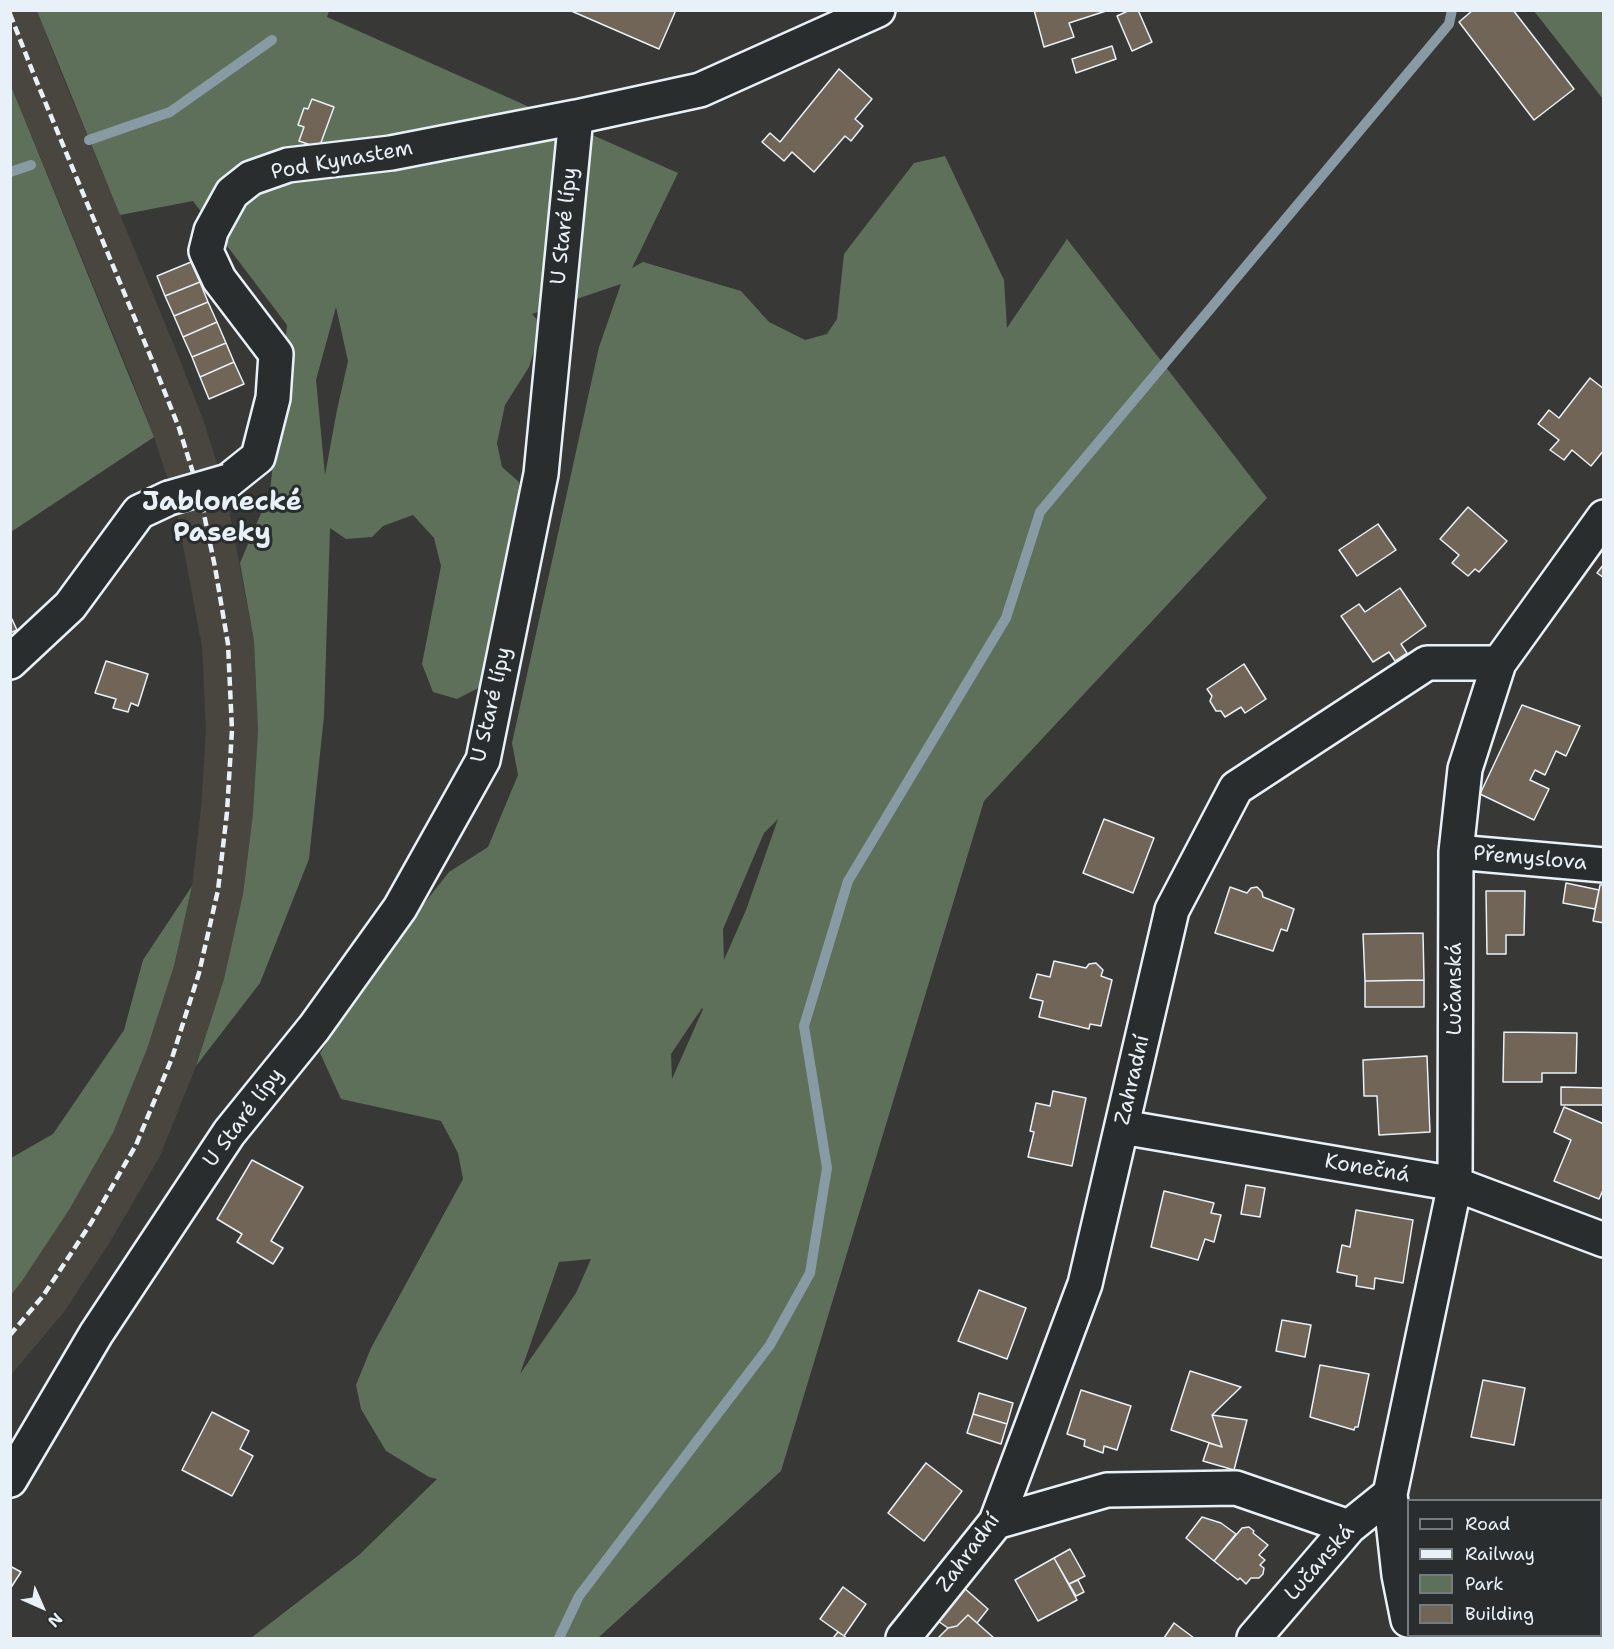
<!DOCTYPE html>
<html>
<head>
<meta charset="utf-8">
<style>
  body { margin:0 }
  #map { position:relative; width:1614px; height:1649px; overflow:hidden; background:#383836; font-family:"Shantell Sans",sans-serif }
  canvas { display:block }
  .frame { position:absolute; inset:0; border:12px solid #e8f1f8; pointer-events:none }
  .legend { position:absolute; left:1407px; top:1499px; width:195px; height:138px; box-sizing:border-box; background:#2a2d2e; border:2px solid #767b7f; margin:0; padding:8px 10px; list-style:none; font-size:18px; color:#e8f1f8 }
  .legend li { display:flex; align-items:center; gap:12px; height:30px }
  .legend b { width:30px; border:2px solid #767b7f }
  .north { position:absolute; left:12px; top:1577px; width:60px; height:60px; -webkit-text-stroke:4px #2a2d2e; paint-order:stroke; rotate:135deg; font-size:16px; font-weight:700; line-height:24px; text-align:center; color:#e8f1f8 }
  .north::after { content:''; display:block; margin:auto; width:21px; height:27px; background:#e8f1f8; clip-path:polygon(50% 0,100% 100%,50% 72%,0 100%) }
</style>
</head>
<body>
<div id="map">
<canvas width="1614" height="1649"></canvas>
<div class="frame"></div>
<ul class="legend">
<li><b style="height:8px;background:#2a2d2e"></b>Road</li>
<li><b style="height:8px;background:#e8f1f8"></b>Railway</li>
<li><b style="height:16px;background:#5e705a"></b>Park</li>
<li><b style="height:16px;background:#716558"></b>Building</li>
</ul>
<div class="north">N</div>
</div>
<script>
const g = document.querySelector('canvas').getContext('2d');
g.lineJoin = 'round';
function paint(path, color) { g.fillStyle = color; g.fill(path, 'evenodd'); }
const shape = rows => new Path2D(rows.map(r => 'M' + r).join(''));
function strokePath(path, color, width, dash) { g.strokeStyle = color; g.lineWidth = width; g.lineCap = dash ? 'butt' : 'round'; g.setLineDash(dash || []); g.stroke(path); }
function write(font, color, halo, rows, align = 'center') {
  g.font = font + ' "Shantell Sans",sans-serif'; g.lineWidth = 6; g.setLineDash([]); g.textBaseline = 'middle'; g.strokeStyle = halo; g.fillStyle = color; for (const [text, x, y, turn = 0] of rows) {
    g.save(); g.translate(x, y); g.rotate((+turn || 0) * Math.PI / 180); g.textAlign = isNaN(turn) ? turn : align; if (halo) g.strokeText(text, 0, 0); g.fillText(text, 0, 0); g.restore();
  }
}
paint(shape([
  [37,10,58,65,176,350,203,419,225,489,254,641,258,730,253,813,243,894,224,979,196,1066,160,1156,113,1237,64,1312,11,1375,11,1295,22,1281,69,1210,113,1133,147,1049,174,966,192,886,201,809,206,730,202,647,175,502,154,437,128,370,11,86,11,11]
]), '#494640');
paint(shape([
  [37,11,329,11,327,17,678,173,632,268,643,262,741,291,769,322,805,340,827,334,837,319,844,254,857,237,914,163,945,156,1004,280,1007,328,1067,239,1267,498,984,801,781,1471,598,1638,251,1638,359,1555,437,1479,429,1477,386,1451,361,1409,356,1385,371,1348,463,1179,458,1153,441,1121,341,1099,320,1053,389,948,449,872,488,847,518,775,512,743,599,347,621,284,532,314,542,325,529,367,505,405,497,443,502,467,519,482,518,542,488,683,457,699,433,692,422,664,441,566,434,538,413,515,383,526,372,537,346,539,330,528,324,716,309,859,260,983,196,1066,224,979,243,894,253,813,258,730,254,641,240,563,270,492,287,325,193,201,120,215],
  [336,307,348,361,337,410,325,475,316,380],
  [778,819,746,910,724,960,723,929,764,833],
  [702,1008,703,1009,672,1079,671,1054],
  [591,1259,576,1293,520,1374,559,1262],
  [1534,11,1603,11,1603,99],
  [11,86,154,437,11,532,10,532],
  [192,886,174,966,147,1049,113,1133,69,1210,22,1281,11,1295,11,1158,53,1134,124,1030,143,960]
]), '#5e705a');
strokePath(shape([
  [89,140,170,112,272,40],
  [10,172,31,165],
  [559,1638,579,1596,770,1345,810,1273,827,1168,804,1026,848,881,1006,618,1040,512,1449,24,1452,10]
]), '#889ba5', 10);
const building = shape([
  [569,10,676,10,659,49,569,10],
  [1034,10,1105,10,1106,11,1069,23,1074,37,1044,47,1034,10],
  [1130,10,1138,10,1152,42,1132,51,1117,16,1130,10],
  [1473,10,1513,10,1574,89,1534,120,1459,22,1473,10],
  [1112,46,1116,59,1076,73,1072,59,1112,46],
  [839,69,872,99,855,119,863,126,851,141,845,136,814,172,792,152,784,161,762,142,770,133,780,142,839,69],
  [312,99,334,107,319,148,299,141,304,127,298,125,304,108,308,109,312,99],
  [191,262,200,282,165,296,157,276,191,262],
  [200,282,208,302,174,316,165,296,200,282],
  [208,302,217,322,183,337,174,316,208,302],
  [217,322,226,343,192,357,183,337,217,322],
  [226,343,234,362,200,377,192,357,226,343],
  [234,362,244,384,209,399,200,377,234,362],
  [1590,378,1604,389,1604,450,1591,466,1572,450,1564,460,1550,450,1559,440,1538,424,1549,410,1559,418,1590,378],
  [1468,507,1507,541,1479,572,1475,569,1468,576,1452,563,1459,555,1440,539,1468,507],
  [1378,524,1396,550,1357,576,1339,550,1378,524],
  [1604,564,1604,578,1597,573,1604,564],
  [1400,588,1426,626,1401,644,1407,653,1395,661,1389,652,1373,662,1341,616,1359,604,1365,612,1400,588],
  [10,615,17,630,10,633,10,615],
  [106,661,148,674,138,706,131,703,128,712,113,708,116,699,95,693,106,661],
  [1244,664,1266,699,1245,713,1241,707,1225,717,1221,711,1216,711,1210,701,1212,696,1207,689,1244,664],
  [1522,705,1580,726,1566,756,1556,751,1545,775,1535,770,1530,780,1549,789,1534,820,1480,794,1522,705],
  [1104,819,1154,838,1133,893,1083,873,1104,819],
  [1566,883,1599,890,1595,909,1563,903,1566,883],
  [1600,885,1604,885,1604,923,1593,921,1600,885],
  [1230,887,1247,893,1251,888,1257,887,1262,892,1263,897,1294,909,1287,931,1281,929,1273,951,1215,933,1230,887],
  [1486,891,1525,891,1524,935,1506,935,1506,954,1487,954,1486,891],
  [1423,933,1424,980,1365,981,1363,934,1423,933],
  [1054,961,1086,968,1089,964,1096,963,1103,970,1101,976,1112,980,1101,1026,1090,1024,1089,1029,1039,1017,1043,1001,1030,998,1037,974,1050,977,1054,961],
  [1424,980,1424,1007,1365,1007,1365,981,1424,980],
  [1504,1032,1577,1033,1576,1073,1542,1073,1542,1082,1503,1082,1504,1032],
  [1427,1056,1430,1132,1379,1135,1377,1096,1364,1096,1363,1060,1427,1056],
  [1561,1087,1604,1088,1604,1105,1561,1105,1561,1087],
  [1053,1091,1086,1098,1072,1166,1028,1157,1034,1132,1030,1131,1036,1103,1050,1106,1053,1091],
  [1564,1107,1604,1124,1604,1188,1599,1199,1554,1181,1571,1140,1554,1132,1564,1107],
  [252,1160,303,1187,271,1241,283,1248,273,1264,237,1242,242,1234,217,1219,252,1160],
  [1246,1185,1265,1188,1260,1217,1241,1214,1246,1185],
  [1164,1191,1214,1203,1211,1213,1221,1215,1214,1242,1205,1239,1198,1260,1151,1247,1164,1191],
  [1356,1210,1413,1220,1403,1283,1375,1278,1374,1289,1356,1286,1357,1276,1337,1272,1342,1245,1350,1247,1356,1210],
  [979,1290,1026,1308,1007,1359,958,1341,979,1290],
  [1282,1320,1311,1325,1305,1357,1276,1351,1282,1320],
  [1320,1365,1369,1374,1358,1427,1355,1427,1354,1430,1310,1417,1320,1365],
  [1190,1371,1241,1387,1212,1415,1222,1447,1171,1430,1190,1371],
  [1483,1380,1525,1388,1514,1445,1471,1437,1483,1380],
  [1081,1390,1131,1406,1117,1450,1104,1446,1103,1453,1084,1446,1085,1440,1067,1434,1081,1390],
  [979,1393,1013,1403,1007,1424,973,1414,979,1393],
  [212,1412,249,1431,240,1449,253,1456,232,1496,182,1470,212,1412],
  [973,1414,1007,1424,1001,1444,967,1433,973,1414],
  [1212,1415,1247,1420,1234,1470,1203,1461,1209,1443,1222,1447,1212,1415],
  [926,1463,962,1491,924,1541,888,1513,926,1463],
  [1202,1517,1221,1523,1236,1534,1214,1561,1186,1538,1202,1517],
  [1249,1527,1254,1531,1253,1533,1268,1545,1259,1555,1265,1560,1260,1565,1264,1568,1263,1574,1259,1578,1251,1578,1246,1584,1240,1578,1238,1580,1214,1561,1242,1528,1249,1527],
  [1070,1549,1085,1576,1069,1584,1054,1558,1070,1549],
  [1054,1558,1077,1600,1038,1621,1015,1580,1054,1558],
  [10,1566,21,1572,10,1589,10,1566],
  [1078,1580,1084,1592,1076,1596,1069,1584,1078,1580],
  [843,1587,866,1604,844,1636,820,1619,843,1587],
  [963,1587,988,1609,977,1623,968,1615,957,1626,948,1628,935,1619,963,1587],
  [968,1615,994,1638,938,1638,948,1628,957,1626,968,1615],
  [1174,1623,1194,1638,1164,1638,1174,1623],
  [838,1632,847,1638,833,1638,838,1632],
  [1441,1636,1473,1636,1473,1638,1441,1638,1441,1636]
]);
paint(building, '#716558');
strokePath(building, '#e8f1f8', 1.5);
const street = shape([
  [228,481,258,457,273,398,276,354,219,279,206,251,211,231,232,193,251,178,288,165,391,153,576,117],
  [10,662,70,606,139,512,169,498],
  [1456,852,1604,865],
  [1122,1127,1455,1184,1604,1240],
  [10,1480,96,1334,229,1133,314,1028,400,908,483,760,541,474,576,117,700,90,878,10],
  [1390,1494,1399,1575,1408,1620],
  [996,1522,1107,1490,1236,1488,1349,1527],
  [903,1638,996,1522,1085,1284,1172,910,1236,788,1427,663,1499,663],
  [1254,1638,1349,1527,1390,1494,1455,1184,1456,852,1465,769,1499,663,1604,517]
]);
strokePath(street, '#e8f1f8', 38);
strokePath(street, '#2a2d2e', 33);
strokePath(shape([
  [10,14,34,75,152,360,179,428,200,495,215,567,228,644,232,730,227,812,218,890,199,973,172,1058,136,1145,91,1223,43,1296,10,1335]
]), '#e8f1f8', 4.5, [9, 4.5]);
const streetBridge = shape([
  [169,498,228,481]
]);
strokePath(streetBridge, '#e8f1f8', 38, []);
strokePath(streetBridge, '#2a2d2e', 33);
write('21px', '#e8f1f8', '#2a2d2e', [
  ["Pod Kynastem",342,161,-10],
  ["U Staré lípy",565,226,-84],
  ["U Staré lípy",492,705,-77],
  ["Přemyslova",1530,859,5],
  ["Lučanská",1456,989,-90],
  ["Zahradní",1133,1080,-77],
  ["U Staré lípy",244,1118,-53],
  ["Konečná",1367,1169,10],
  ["Zahradní",969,1553,-54],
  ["Lučanská",1320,1563,-49]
]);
write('bold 27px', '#e8f1f8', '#2a2d2e', [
  ["Jablonecké",222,503],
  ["Paseky",222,534]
]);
</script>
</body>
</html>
